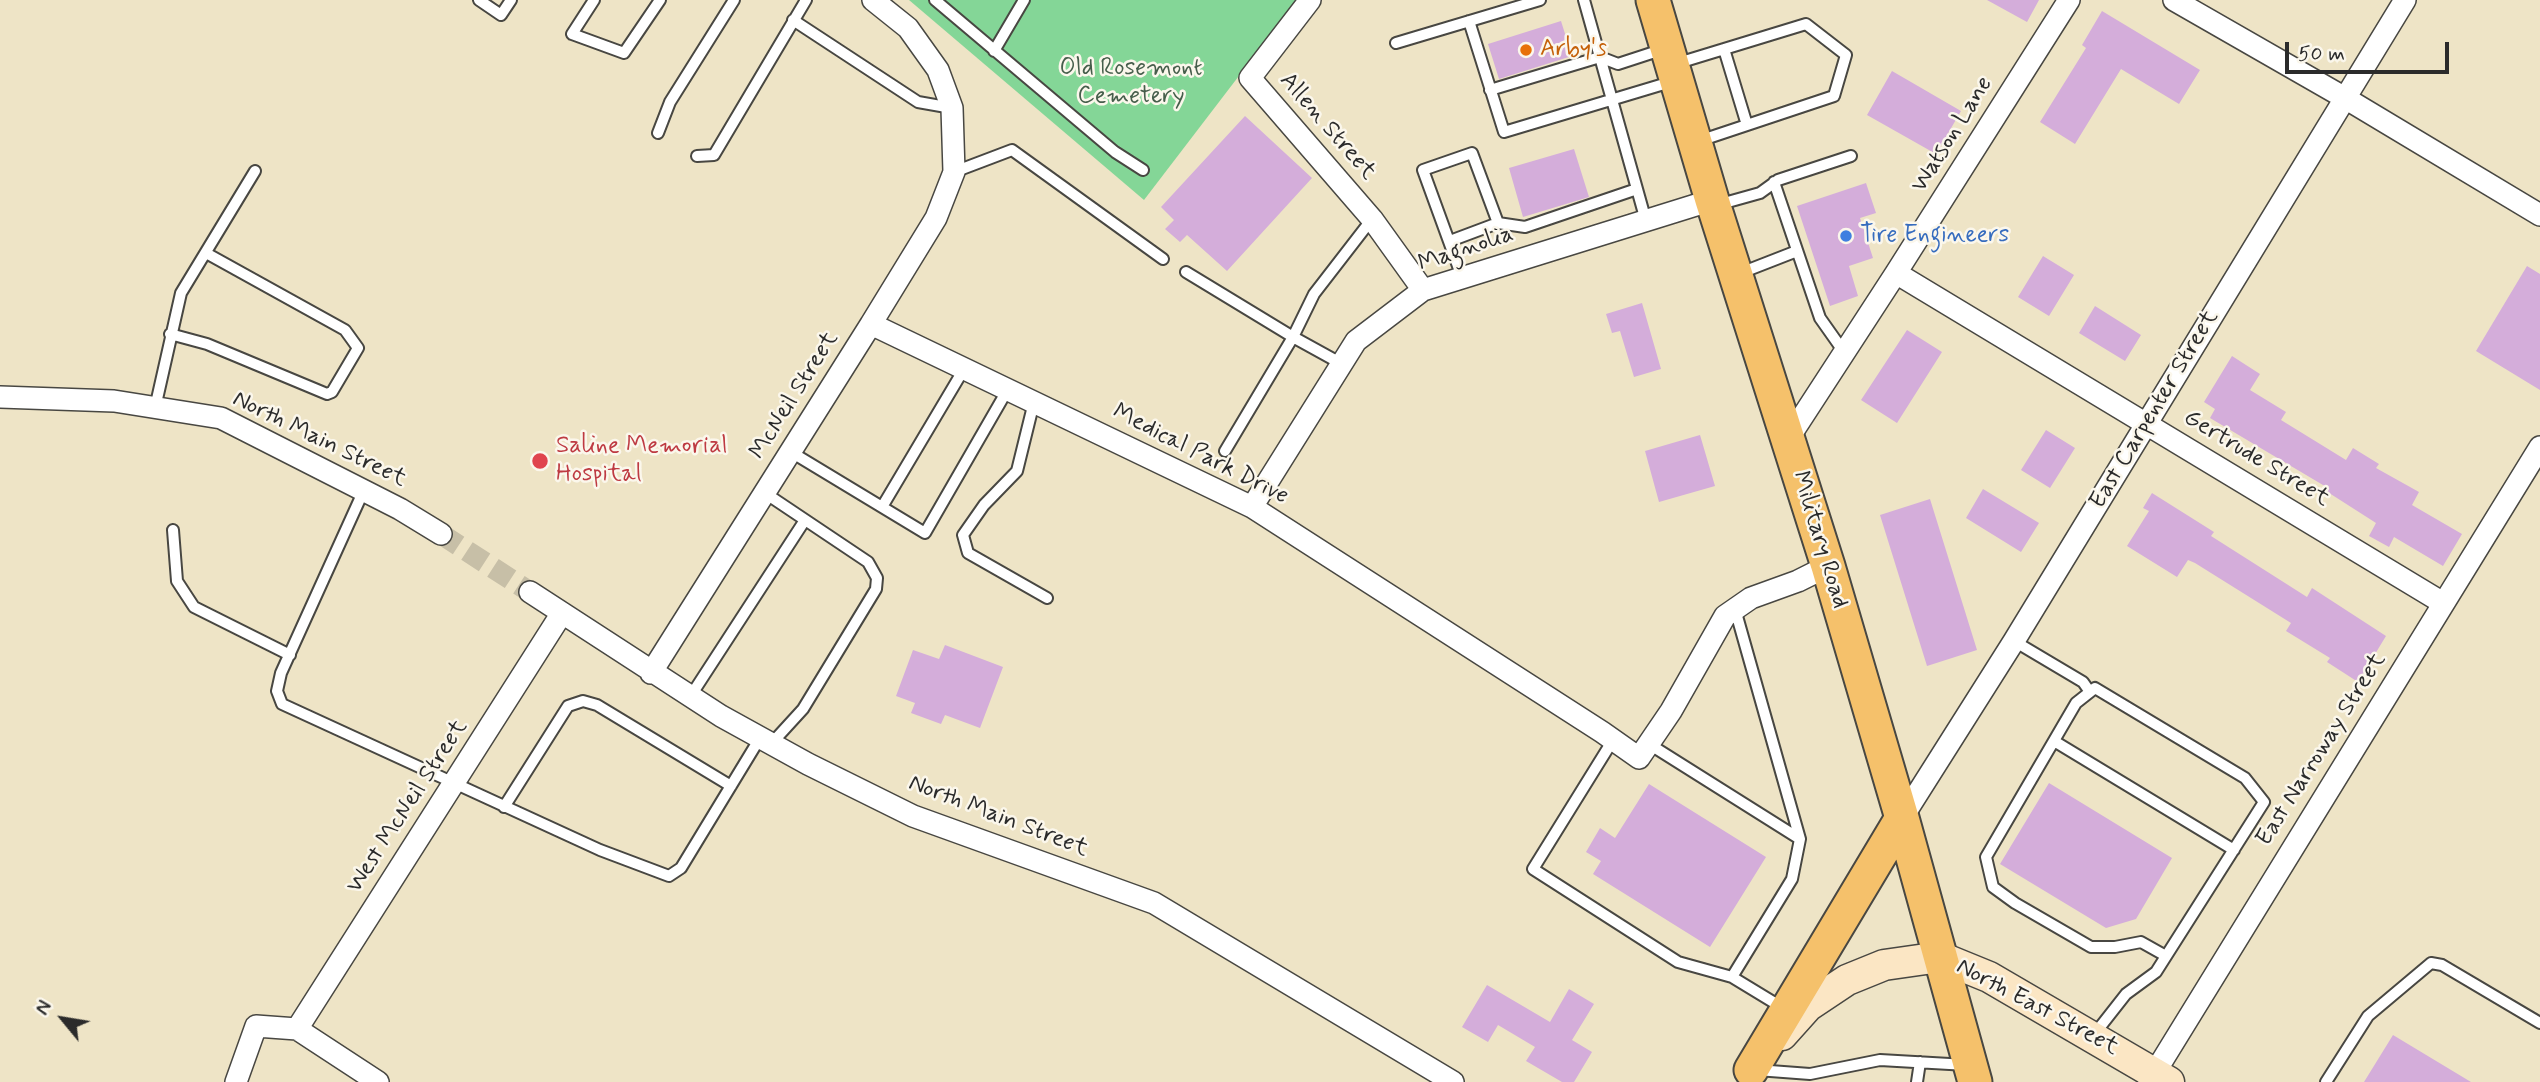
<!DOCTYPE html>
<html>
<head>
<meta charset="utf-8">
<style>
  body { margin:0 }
  #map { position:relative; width:2540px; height:1082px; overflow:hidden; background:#eee4c6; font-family:Mynerve,sans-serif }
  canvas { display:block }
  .north { position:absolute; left:28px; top:984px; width:70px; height:70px; -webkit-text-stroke:5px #fbf7ec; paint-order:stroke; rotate:300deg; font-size:19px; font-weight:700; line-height:28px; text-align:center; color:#2b2b2b }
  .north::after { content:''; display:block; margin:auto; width:24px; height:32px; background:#2b2b2b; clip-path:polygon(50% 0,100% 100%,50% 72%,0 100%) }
  .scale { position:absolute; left:2285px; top:42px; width:164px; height:32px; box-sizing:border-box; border:4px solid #2b2b2b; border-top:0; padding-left:9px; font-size:21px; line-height:24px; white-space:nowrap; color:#2b2b2b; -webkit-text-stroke:5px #fbf7ec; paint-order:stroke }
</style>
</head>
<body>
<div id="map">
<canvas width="2540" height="1082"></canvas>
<div class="north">N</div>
<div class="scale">50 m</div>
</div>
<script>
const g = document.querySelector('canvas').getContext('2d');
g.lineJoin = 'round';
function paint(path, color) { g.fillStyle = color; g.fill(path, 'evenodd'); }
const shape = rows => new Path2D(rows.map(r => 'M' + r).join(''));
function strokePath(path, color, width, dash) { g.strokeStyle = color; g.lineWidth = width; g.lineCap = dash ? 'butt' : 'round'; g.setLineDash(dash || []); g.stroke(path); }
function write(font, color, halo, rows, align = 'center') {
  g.font = font + ' Mynerve,sans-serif'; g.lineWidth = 5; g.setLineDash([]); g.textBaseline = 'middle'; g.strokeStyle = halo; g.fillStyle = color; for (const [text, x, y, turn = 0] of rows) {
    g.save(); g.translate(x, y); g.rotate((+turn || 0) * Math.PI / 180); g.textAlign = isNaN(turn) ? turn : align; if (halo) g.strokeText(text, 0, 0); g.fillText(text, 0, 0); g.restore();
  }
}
paint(shape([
  [909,0,1297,0,1144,200]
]), '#84d697');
paint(shape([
  [1987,0,2039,0,2027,22],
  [2102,11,2200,70,2179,104,2121,69,2075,144,2040,122,2086,48,2082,45],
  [1561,21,1572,56,1499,79,1488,44],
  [1892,71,1961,111,1936,154,1867,115],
  [1245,116,1312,178,1227,271,1187,235,1180,242,1165,229,1174,220,1161,207],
  [1574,149,1589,197,1523,217,1509,168],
  [1866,183,1876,213,1860,218,1873,258,1849,266,1858,296,1830,306,1797,206],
  [2043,256,2074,275,2049,316,2018,297],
  [2527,266,2540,274,2540,390,2476,351],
  [1642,303,1661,369,1634,377,1620,331,1612,333,1606,314],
  [2095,306,2141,335,2125,361,2079,333],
  [1907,330,1942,352,1897,423,1861,400],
  [2232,356,2260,374,2250,390,2286,412,2281,420,2346,460,2353,448,2379,464,2376,468,2419,492,2412,505,2462,534,2443,566,2394,537,2389,547,2369,536,2376,523,2326,491,2328,488,2210,418,2215,409,2204,402],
  [2046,430,2075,448,2050,488,2021,470],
  [1700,435,1715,486,1659,502,1645,451],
  [1983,489,2039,523,2021,552,1966,518],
  [2152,493,2214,532,2211,536,2307,597,2312,588,2386,636,2358,682,2327,662,2330,658,2286,631,2291,623,2195,563,2188,560,2177,577,2127,546,2149,511,2143,508],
  [1930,499,1977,650,1927,666,1880,515],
  [945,645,1003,667,980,728,945,715,941,724,911,713,915,703,896,696,913,650,939,659],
  [2049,783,2172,858,2136,919,2106,928,2000,864],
  [1649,784,1766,857,1710,947,1593,874,1601,861,1586,852,1600,828,1615,838],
  [1487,985,1550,1022,1569,989,1594,1004,1572,1040,1592,1052,1574,1082,1562,1082,1526,1061,1535,1047,1498,1025,1488,1042,1462,1027],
  [2393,1035,2471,1082,2364,1082]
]), '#d4adda');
strokePath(shape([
  [441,534,530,592]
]), '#c7bfa7', 21, [21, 10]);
const lane = shape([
  [479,0,501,15,511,0],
  [594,0,572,34,624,53,660,0],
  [935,0,1115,152,1143,170],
  [1584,0,1646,221],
  [793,20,918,102,952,108],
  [1469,21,1504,132,1674,81],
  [1396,43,1540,0],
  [1724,49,1747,125],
  [994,51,1024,0],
  [1675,64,1806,24,1846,55,1834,96,1699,141],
  [1490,90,1600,57,1618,64,1664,49],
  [658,133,670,102,734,0],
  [697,156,714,155,806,0],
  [954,172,1012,150,1163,259],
  [1774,182,1820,318,1844,352],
  [1717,205,1760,193,1778,180,1851,156],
  [1450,241,1498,223,1525,227,1637,189],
  [1186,272,1293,337,1314,294,1372,219],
  [1738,274,1797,251],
  [1462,277,1423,170,1472,153,1498,223],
  [170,334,207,344,327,394,332,392,358,348,345,330,206,253],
  [1034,402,1017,471,984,505,963,535,968,553,1047,598],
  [155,408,181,293,255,171],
  [1225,451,1293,337,1342,364],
  [791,452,925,533,1008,389],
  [364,490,281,673,277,691,282,704,600,850,669,876,681,868,760,738],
  [765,493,868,562,877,578,876,589,803,709,771,744],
  [882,507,964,369],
  [173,530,177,581,194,607,290,655],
  [1735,609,1800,839],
  [2014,641,2083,682,2090,692],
  [690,697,805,520],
  [1613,740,1533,869,1678,962,1732,977,1792,879,1800,839,1649,744],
  [2054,741,2234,850],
  [504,807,568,706,583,701,597,705,731,786],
  [1732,977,1783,1008],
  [2093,1036,2126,994,2156,972,2264,802,2245,778,2095,688,2076,703,1986,857,1993,887,2015,903,2091,947,2115,947,2141,942,2166,956],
  [1757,1070,1810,1074,1880,1060,1967,1065],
  [1917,1082,1920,1062],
  [2326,1082,2368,1016,2431,963,2442,965,2540,1023]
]);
const street = shape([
  [873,0,908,28,938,70,952,108,954,172,936,218,871,324,1252,507,1602,732,1639,758,1671,711,1725,616,1751,598,1798,581,1828,566],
  [1310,0,1250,78,1372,219,1423,290],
  [2174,0,2345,98,2540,215],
  [1896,273,2443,603],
  [0,397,114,401,221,418,400,509,441,534],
  [1788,439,1896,273,2069,0],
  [1252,507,1356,341,1423,290,1712,200],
  [530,592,721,716,808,764,913,816,1154,903,1453,1082],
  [651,673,871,324],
  [1902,818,2014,641,2405,0],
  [297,1029,562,613],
  [236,1082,256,1026,297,1029,378,1082],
  [2149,1082,2540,447]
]);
const secondary = shape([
  [1782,1035,1808,1006,1847,980,1884,965,1940,957,1989,977,2169,1082]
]);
const primary = shape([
  [1653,0,1712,200,1828,566,1902,818,1975,1082],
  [1751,1070,1902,818]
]);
strokePath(lane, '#484742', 14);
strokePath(street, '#484742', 24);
strokePath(secondary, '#484742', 33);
strokePath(primary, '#484742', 37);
strokePath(lane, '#fff', 10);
strokePath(street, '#fff', 21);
strokePath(secondary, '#fbe6c4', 30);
strokePath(primary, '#f5c16b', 33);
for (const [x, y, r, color] of [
  [1526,50,7,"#e8710a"],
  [1846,236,7,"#3f7fe0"],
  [540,461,9,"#e0444e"]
]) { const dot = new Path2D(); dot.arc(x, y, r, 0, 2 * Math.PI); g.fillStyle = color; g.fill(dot); strokePath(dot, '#fbf7ec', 2.5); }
write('24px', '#c56008', '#fbf7ec', [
  ["Arby's",1540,50]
], 'left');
write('24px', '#465e4b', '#fbf7ec', [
  ["Old Rosemont",1131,69],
  ["Cemetery",1131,97]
]);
write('24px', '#2b2b2b', '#fbf7ec', [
  ["Allen Street",1327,127,49],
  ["Watson Lane",1953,135,-58],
  ["Magnolia",1466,250,-19],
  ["McNeil Street",795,396,-58],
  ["East Carpenter Street",2155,410,-59],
  ["North Main Street",319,440,26],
  ["Medical Park Drive",1200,455,27],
  ["Gertrude Street",2256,459,31],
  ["Military Road",1819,540,73],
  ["East Narroway Street",2322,750,-58],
  ["West McNeil Street",408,807,-57],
  ["North Main Street",998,817,21],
  ["North East Street",2037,1008,28]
]);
write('24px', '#366cbe', '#fbf7ec', [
  ["Tire Engineers",1860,236]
], 'left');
write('24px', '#be3a42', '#fbf7ec', [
  ["Saline Memorial",556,447],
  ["Hospital",556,475]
], 'left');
</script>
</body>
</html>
